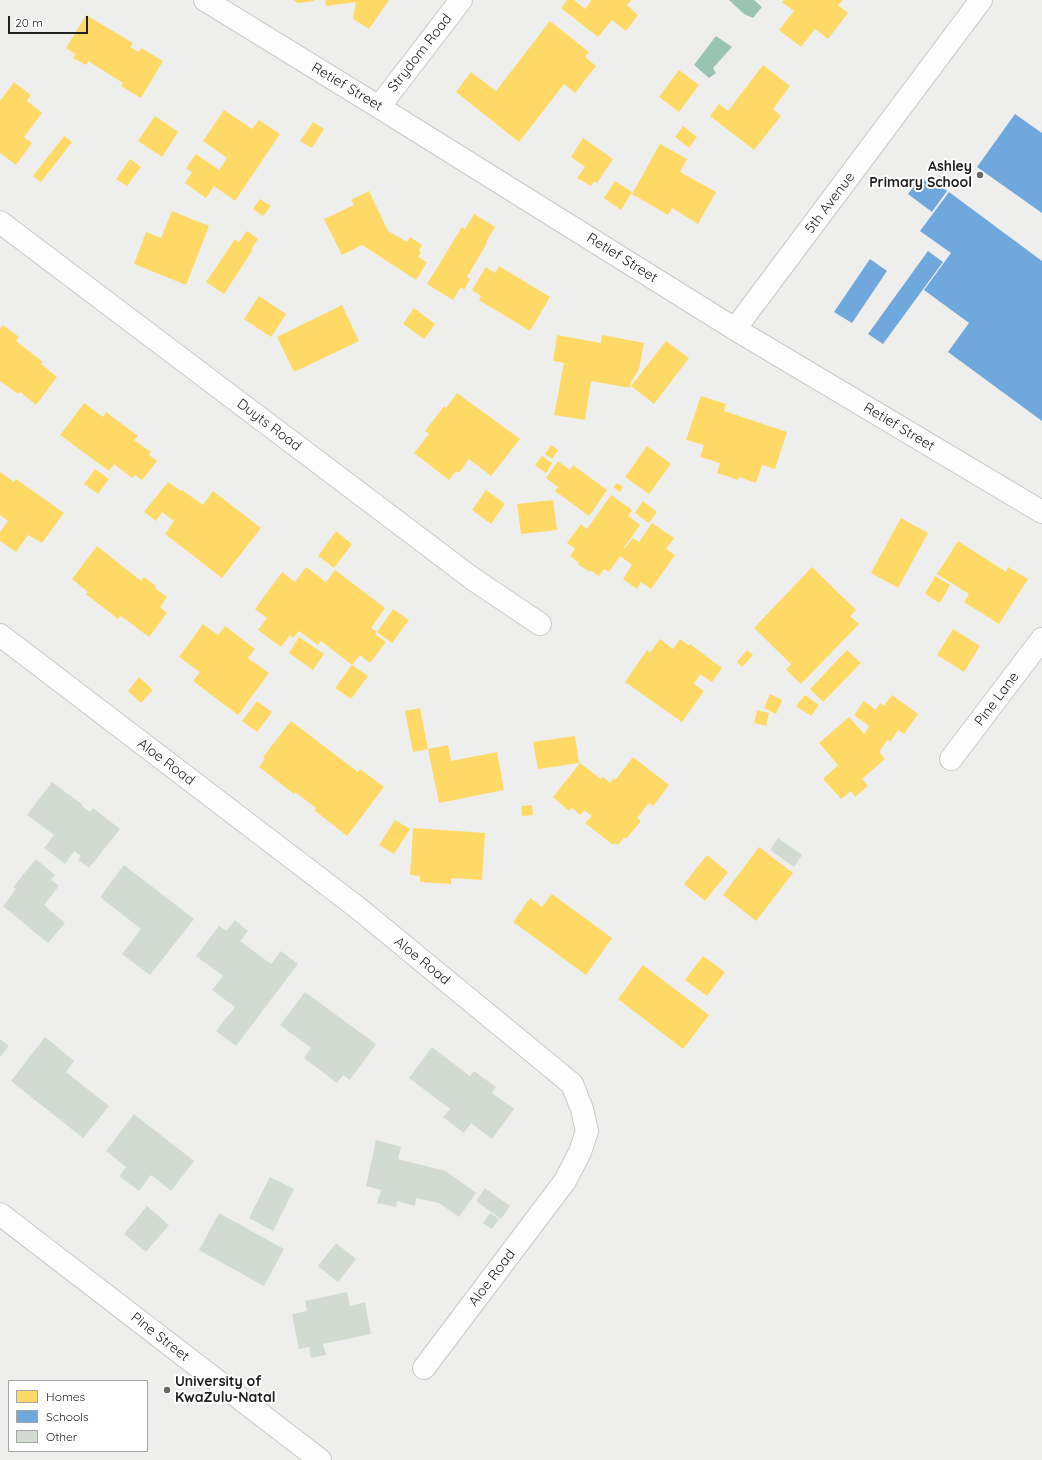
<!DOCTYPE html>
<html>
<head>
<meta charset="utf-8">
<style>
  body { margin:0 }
  #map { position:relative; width:1042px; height:1460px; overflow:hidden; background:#eeefec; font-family:Quicksand,sans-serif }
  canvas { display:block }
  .legend { position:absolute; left:8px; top:1380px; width:140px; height:72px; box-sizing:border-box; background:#fff; border:1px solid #a6a6a5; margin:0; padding:5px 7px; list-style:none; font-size:12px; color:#20211f }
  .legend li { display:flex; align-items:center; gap:8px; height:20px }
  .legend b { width:20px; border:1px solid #a6a6a5 }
  .scale { position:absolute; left:8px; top:16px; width:80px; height:18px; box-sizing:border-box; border:2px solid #20211f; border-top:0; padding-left:5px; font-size:12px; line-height:14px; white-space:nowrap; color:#20211f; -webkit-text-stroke:3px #fff; paint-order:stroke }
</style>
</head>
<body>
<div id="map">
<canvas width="1042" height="1460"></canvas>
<ul class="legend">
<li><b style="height:11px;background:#ffd966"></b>Homes</li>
<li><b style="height:11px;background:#6fa8dc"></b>Schools</li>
<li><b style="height:11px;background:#d2dbd2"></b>Other</li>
</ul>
<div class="scale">20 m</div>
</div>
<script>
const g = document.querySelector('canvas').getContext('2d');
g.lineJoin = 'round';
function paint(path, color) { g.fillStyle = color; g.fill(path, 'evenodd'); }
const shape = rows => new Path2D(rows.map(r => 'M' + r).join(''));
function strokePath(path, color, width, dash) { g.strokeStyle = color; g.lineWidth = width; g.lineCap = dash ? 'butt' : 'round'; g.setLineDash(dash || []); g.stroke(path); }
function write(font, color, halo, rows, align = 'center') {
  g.font = font + ' Quicksand,sans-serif'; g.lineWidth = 4; g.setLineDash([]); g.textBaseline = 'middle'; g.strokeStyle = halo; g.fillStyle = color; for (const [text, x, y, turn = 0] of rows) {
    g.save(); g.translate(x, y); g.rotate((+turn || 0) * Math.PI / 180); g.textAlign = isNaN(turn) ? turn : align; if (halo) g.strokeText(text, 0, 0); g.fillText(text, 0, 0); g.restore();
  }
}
paint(shape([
  [729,0,754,0,762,7,753,18,744,14],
  [716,36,732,47,713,68,716,73,709,78,694,65]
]), '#99c3b3');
paint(shape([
  [293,0,314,0,314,1,298,3],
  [325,0,389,0,369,29,353,19,356,2,326,6],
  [567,0,574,0,585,9,591,1,590,0,631,0,627,5,638,15,626,31,612,20,598,37,561,8],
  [784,0,843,0,838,5,848,13,828,39,815,29,801,47,779,30,794,11,782,2],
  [86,15,133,43,130,47,139,52,141,48,163,61,141,98,121,86,123,83,88,61,86,65,73,58,75,54,66,48],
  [550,21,589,52,585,57,596,66,575,93,564,84,519,142,456,92,471,72,496,91],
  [763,65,790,86,773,109,781,116,754,150,710,116,719,104,728,111],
  [679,70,699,85,679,112,659,97],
  [14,82,31,95,27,101,42,113,24,137,32,143,16,165,0,153,0,101],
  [224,110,252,129,259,120,280,134,235,201,214,186,206,198,185,183,192,172,186,168,196,154,219,170,227,158,203,141],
  [155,116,178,132,162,157,138,141],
  [313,122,324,129,312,148,300,141],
  [683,126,697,137,689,148,675,137],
  [64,136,72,142,41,182,33,176],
  [583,138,613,159,597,183,594,181,591,186,577,178,585,167,571,157],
  [660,144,687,159,680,172,716,192,698,224,672,208,668,215,632,194],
  [130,159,141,167,127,186,116,179],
  [615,181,632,192,621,210,604,198],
  [369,191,388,231,407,242,410,237,422,245,419,251,421,252,418,257,427,262,416,280,362,245,342,255,324,219,354,205,351,200],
  [260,199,271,206,263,216,253,209],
  [172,211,209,226,186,285,134,264,146,232,161,238],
  [474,214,495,227,486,242,487,243,467,277,470,279,464,290,461,287,453,300,427,284,462,227,465,229],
  [247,231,258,239,251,250,252,251,224,294,206,282,235,239,239,242],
  [499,266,550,297,530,331,479,300,481,296,472,290,486,267,495,273],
  [259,296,286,314,271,337,244,319],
  [342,305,359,341,294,372,277,337],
  [414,308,435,324,424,339,403,324],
  [3,325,19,337,16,341,43,362,41,364,57,377,36,405,20,392,18,394,0,381,0,329],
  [557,335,601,343,602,335,644,343,639,369,631,382,630,388,591,381,585,420,554,415,564,363,553,361],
  [666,341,689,358,654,404,631,386],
  [457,393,520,439,491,476,469,459,459,473,456,471,449,480,414,453,429,434,425,431,444,406,446,408],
  [701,396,726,404,724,411,787,432,775,469,762,465,756,483,739,477,738,480,717,473,720,463,700,457,704,445,686,440],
  [84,403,103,417,106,412,138,436,134,440,151,452,149,455,157,461,142,480,135,475,132,478,114,464,109,471,60,435],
  [551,445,558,450,552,459,545,454],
  [647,446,671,464,649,494,625,477],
  [542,456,552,463,546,473,535,465],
  [558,461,570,470,573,465,607,490,589,516,555,491,558,487,546,478],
  [95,469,109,479,98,494,84,484],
  [0,472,14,482,16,479,64,513,42,543,28,535,16,552,0,541,0,532,8,521,0,515],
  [168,482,181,491,182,490,203,505,213,491,261,528,222,578,165,534,174,521,162,512,156,521,144,512],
  [617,483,623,487,620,492,613,487],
  [486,490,505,504,491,524,472,510],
  [611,495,632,510,628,516,640,525,623,549,624,549,633,538,639,542,652,523,674,538,666,549,675,555,651,589,641,582,637,589,623,579,632,565,620,556,609,572,604,569,599,576,590,570,589,572,578,564,579,563,570,556,575,549,567,543,581,524,587,529],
  [553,500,557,530,521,534,517,504],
  [643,501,657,512,649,523,635,513],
  [901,518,928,533,898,588,871,573],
  [336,531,352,544,334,568,318,556],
  [958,541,1006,572,1008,567,1028,579,999,624,964,602,969,594,937,574],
  [97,546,141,581,144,577,156,586,155,588,167,597,160,607,167,613,149,637,121,616,118,619,86,594,88,592,72,579],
  [306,567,326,582,335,570,385,608,371,628,377,632,375,634,386,642,370,663,360,655,352,665,321,641,318,645,299,631,293,638,290,635,281,647,258,630,267,618,255,609,282,572,295,582],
  [812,567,856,610,850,616,859,624,801,684,786,670,791,664,754,628],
  [935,576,950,585,940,603,925,594],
  [393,609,409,620,392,643,377,632],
  [203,624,218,635,225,626,255,649,248,658,269,673,238,715,193,681,200,672,179,657],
  [953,629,980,646,964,672,937,655],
  [299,637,324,654,313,670,289,653],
  [660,639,673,649,680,639,689,646,690,644,722,668,712,682,700,674,694,684,704,691,682,722,625,682,647,650,650,653],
  [747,650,753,655,742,667,737,662],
  [847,650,861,663,823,702,810,689],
  [352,665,368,676,351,699,335,688],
  [139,677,153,690,141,703,128,691],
  [770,694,782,700,776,714,764,708],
  [805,695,819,705,811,716,796,706],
  [892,695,918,714,904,734,898,730,890,742,888,739,879,752,885,759,862,779,868,786,855,797,851,791,841,799,823,779,838,765,819,743,849,717,864,734,869,726,854,715,864,701,876,710,880,703,884,706],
  [257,701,272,712,257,732,242,721],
  [420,708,428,749,413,752,405,711],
  [757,710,769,713,766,726,754,723],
  [291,721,358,772,360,769,384,787,347,836,314,810,316,808,295,792,294,794,259,767,265,759,263,757],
  [575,736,579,763,538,769,533,742],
  [448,745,451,761,497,752,504,790,439,803,428,749],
  [633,757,669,785,653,806,649,803,637,818,641,821,626,839,624,837,618,845,615,843,613,845,585,823,592,816,584,810,580,815,572,808,569,811,553,797,580,763,601,779,603,777,610,783,614,778,616,779],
  [532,805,533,815,522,816,521,806],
  [395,820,410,829,394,854,379,845],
  [413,828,485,833,482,880,451,878,451,884,420,882,420,876,410,875],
  [759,847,793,873,756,921,723,895],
  [707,855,728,872,705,901,684,884],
  [552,894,612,938,586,975,513,922,530,898,542,907],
  [703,956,725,972,707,996,685,980],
  [643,965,709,1015,683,1049,618,999]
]), '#ffd966');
paint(shape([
  [1015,114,1042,133,1042,213,977,167],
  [921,177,935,188,938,184,947,191,932,212,908,194],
  [949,192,1042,261,1042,421,948,352,969,323,924,290,951,253,920,231],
  [928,251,943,262,883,344,868,334],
  [870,259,887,271,852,323,834,312]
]), '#6fa8dc');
paint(shape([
  [52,782,83,805,82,806,90,812,93,808,120,829,89,868,78,860,81,856,74,851,65,864,44,848,54,835,27,815],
  [778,838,802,855,794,867,770,850],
  [36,859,55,875,51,880,59,886,44,905,65,923,48,943,3,906,16,889,13,887],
  [124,865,194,919,150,975,122,954,141,929,100,897],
  [235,920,248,931,240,941,271,964,281,951,298,964,236,1046,216,1031,235,1007,212,990,223,976,196,956,219,926,226,931],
  [305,992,376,1044,350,1080,343,1075,337,1083,304,1058,311,1048,280,1025],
  [45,1037,74,1061,66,1072,109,1106,83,1138,11,1081],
  [0,1039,9,1046,0,1057],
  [432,1047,470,1076,474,1071,496,1087,492,1093,514,1109,492,1139,471,1123,464,1133,443,1117,450,1109,409,1078],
  [134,1114,194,1161,171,1191,151,1175,139,1191,119,1176,126,1167,106,1151],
  [376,1140,401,1147,398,1159,446,1171,476,1193,459,1217,439,1203,416,1198,415,1206,397,1201,396,1207,377,1203,381,1190,366,1186],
  [270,1177,294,1189,273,1231,249,1218],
  [485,1188,510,1206,501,1219,476,1201],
  [147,1206,169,1225,146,1252,124,1234],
  [219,1213,284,1249,264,1286,199,1250],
  [490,1213,499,1219,492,1229,483,1223],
  [336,1243,356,1259,338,1282,318,1266],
  [347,1292,350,1306,365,1302,371,1334,323,1344,326,1355,311,1358,309,1347,299,1349,292,1314,307,1311,305,1301]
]), '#d2dbd2');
const minor = shape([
  [205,0,379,107,735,329,1042,512],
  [379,107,461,0],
  [0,222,473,579,540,624],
  [735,329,981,0],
  [0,635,358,908,572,1084,582,1109,587,1131,580,1152,565,1181,424,1368],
  [951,759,1042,639],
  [0,1214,320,1460]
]);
strokePath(minor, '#c9c9c7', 24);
strokePath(minor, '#fcfdfc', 22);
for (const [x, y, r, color] of [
  [980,175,4,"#686967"],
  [167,1390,4,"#686967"]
]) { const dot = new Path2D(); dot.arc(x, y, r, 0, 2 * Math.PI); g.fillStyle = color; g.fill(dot); strokePath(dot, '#fff', 1.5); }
write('14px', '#20211f', '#fff', [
  ["Strydom Road",420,53,-52],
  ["Retief Street",347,87,31],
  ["5th Avenue",830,203,-53],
  ["Retief Street",622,258,32],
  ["Duyts Road",269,425,37],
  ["Retief Street",899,427,31],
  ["Pine Lane",997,699,-53],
  ["Aloe Road",166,762,37],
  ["Aloe Road",422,961,39],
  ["Aloe Road",492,1278,-53],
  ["Pine Street",160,1337,38]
]);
write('bold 14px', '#20211f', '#fff', [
  ["Ashley",972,167],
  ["Primary School",972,183],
  ["University of",175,1382,"left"],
  ["KwaZulu-Natal",175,1398,"left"]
], 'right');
</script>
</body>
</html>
